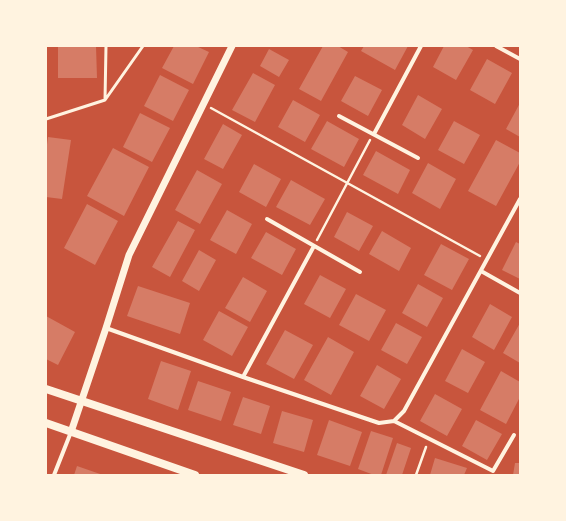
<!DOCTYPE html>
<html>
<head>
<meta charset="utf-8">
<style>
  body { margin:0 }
  #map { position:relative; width:566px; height:521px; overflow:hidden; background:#c8553d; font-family:Arial,sans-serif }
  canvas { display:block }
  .frame { position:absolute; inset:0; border:47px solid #fff3e0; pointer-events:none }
</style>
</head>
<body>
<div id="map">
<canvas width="566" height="521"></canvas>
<div class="frame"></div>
</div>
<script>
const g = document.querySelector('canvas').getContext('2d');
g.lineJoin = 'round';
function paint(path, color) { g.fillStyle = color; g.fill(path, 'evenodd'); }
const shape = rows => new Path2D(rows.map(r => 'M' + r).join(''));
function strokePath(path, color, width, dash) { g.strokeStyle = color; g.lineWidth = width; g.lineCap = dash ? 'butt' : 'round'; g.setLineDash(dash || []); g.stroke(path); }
paint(shape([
  [58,46,96,46,97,78,58,78],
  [174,46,196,46,209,52,193,84,162,68],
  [323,46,338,46,348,52,321,101,299,89],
  [364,46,408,46,395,70,361,51],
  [444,46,466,46,473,50,456,80,433,67],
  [269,49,289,60,279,77,260,66],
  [487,59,512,73,495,104,470,90],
  [253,73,275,85,255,122,232,110],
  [160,75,189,90,173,121,144,106],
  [355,76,382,90,368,116,341,101],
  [418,95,442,109,425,139,402,125],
  [293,100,320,115,305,142,278,127],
  [520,103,520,137,506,129],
  [140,113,170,128,152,162,123,147],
  [327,121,359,139,344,167,311,149],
  [454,121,480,135,464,164,438,150],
  [223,124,242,135,223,169,204,159],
  [48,137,71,140,62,199,46,197,46,152],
  [496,140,520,153,520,162,496,206,468,191],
  [113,148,149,167,124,216,87,196],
  [376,151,410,170,398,194,363,175],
  [428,163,456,179,440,209,412,193],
  [254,164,281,179,266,207,239,192],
  [197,170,222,184,200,224,175,210],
  [291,180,325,199,310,225,276,207],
  [87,204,118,221,95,265,64,248],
  [227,210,252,224,236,254,210,240],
  [347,212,373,226,359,251,334,237],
  [178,221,195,230,170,277,152,267],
  [382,231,411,248,399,271,369,254],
  [266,232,296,249,282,275,251,258],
  [516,242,520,244,520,279,502,270],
  [441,244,469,259,452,290,424,275],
  [199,250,216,260,199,291,182,281],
  [320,275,346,289,330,318,304,304],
  [243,277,267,291,250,322,225,308],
  [418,284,443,298,427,327,402,313],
  [138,286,190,303,180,334,127,316],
  [356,294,386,310,369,341,339,325],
  [490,304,512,317,494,350,472,337],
  [219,311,248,327,232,356,203,340],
  [46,316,75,332,58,365,46,359],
  [396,323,422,337,407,364,381,350],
  [520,323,520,363,503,353],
  [285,330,313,345,294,379,266,364],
  [328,337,354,352,331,395,304,380],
  [462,349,485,362,468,393,445,381],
  [161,361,191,371,178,410,148,399],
  [377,365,401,379,384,409,360,396],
  [501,371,520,382,520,397,506,424,480,410],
  [198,381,231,392,221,421,188,410],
  [435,394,462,409,447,436,420,421],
  [243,397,270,406,261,434,233,425],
  [282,411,313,420,304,452,273,443],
  [329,420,362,432,350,466,317,455],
  [476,420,502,434,487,460,462,446],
  [371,431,393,438,381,475,374,475,358,469],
  [397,443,411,448,402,475,386,475],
  [435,458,467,468,464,475,430,475],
  [515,463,520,463,520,475,513,475],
  [77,466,103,475,74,475]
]), '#d67c66');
strokePath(shape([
  [211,108,480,256],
  [317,240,370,140],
  [416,475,426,447]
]), '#fff3e0', 2.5);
strokePath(shape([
  [105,100,106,46],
  [46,119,105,100,143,46]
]), '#fff3e0', 3);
strokePath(shape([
  [496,46,520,59],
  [339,116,418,158],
  [374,134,421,46],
  [267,219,360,272],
  [481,271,520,293],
  [106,328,243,377,379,423,394,421,404,411,520,199],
  [243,377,314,246],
  [394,421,493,471,514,435],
  [54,475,71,432]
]), '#fff3e0', 4);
strokePath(shape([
  [71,432,106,328,129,255,232,46]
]), '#fff3e0', 7);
strokePath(shape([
  [46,389,304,475],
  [46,423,195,475]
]), '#fff3e0', 8);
</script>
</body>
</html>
